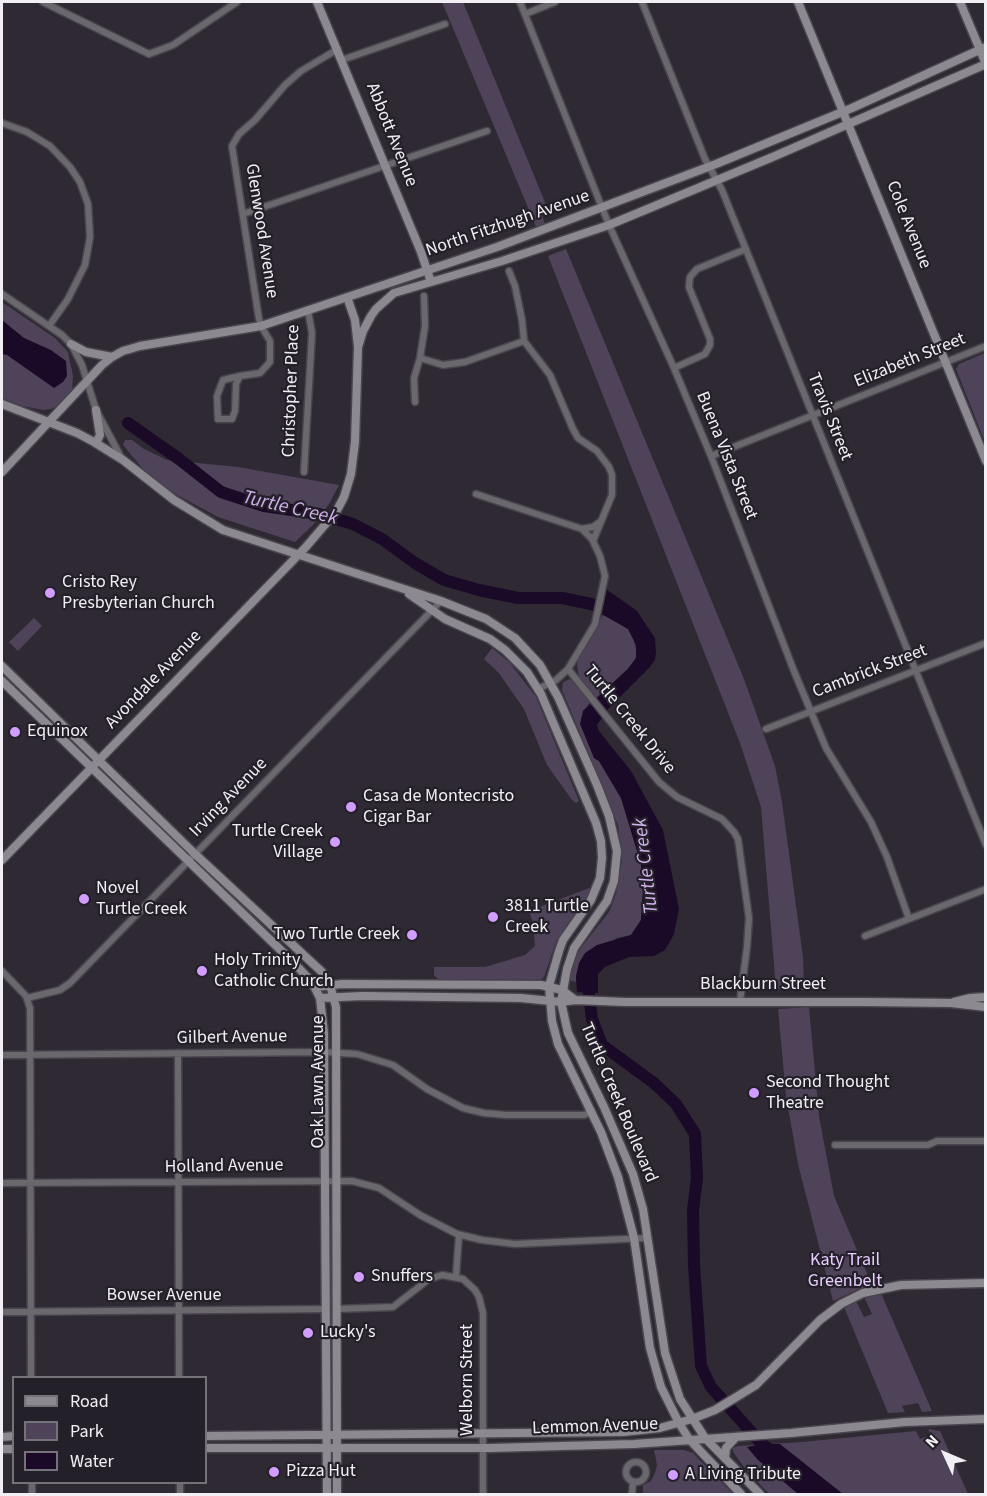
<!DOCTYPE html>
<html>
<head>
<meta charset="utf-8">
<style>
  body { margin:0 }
  #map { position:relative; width:987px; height:1496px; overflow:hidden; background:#2e2933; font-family:"Source Sans 3",sans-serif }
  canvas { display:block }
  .frame { position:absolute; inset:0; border:3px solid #f1eef4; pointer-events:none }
  .legend { position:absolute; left:12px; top:1376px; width:195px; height:108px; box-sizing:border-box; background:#242029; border:2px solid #76727a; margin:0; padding:8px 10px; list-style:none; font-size:18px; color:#f1eef4 }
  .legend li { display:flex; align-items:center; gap:12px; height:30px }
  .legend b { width:30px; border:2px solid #76727a }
  .north { position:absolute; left:915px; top:1424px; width:60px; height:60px; -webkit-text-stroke:4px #242029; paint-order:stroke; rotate:314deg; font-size:16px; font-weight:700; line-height:24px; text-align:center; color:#f1eef4 }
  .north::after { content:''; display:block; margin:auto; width:21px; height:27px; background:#f1eef4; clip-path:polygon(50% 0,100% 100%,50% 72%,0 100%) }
</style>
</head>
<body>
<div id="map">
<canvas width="987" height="1496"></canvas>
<div class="frame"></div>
<ul class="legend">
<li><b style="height:8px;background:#8d8991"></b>Road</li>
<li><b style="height:16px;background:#4f435a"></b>Park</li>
<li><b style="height:16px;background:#1b0a27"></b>Water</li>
</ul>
<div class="north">N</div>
</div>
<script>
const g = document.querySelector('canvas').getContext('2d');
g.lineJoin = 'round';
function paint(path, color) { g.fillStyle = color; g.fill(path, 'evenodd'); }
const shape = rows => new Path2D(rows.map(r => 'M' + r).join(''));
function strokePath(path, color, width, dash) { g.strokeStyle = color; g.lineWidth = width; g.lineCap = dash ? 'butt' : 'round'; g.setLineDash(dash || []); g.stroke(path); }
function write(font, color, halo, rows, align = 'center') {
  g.font = font + ' "Source Sans 3",sans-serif'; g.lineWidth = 4.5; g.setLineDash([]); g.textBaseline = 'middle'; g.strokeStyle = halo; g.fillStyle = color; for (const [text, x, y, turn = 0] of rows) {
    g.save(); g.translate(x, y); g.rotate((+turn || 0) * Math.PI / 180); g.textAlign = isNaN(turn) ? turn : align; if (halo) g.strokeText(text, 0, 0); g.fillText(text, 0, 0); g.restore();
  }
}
paint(shape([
  [442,2,463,2,470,19,549,212,542,214,545,225,537,229],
  [566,249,744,679,775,766,782,802,803,957,804,990,776,989,761,807,740,743,548,256],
  [2,302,55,338,68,352,73,376,72,391,57,406,51,409,43,410,22,406,2,398],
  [985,353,985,442,956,369,959,364],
  [125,440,132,440,144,449,167,460,238,467,339,485,329,504,313,525,295,542,218,517,168,490,143,469,123,445],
  [603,615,628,629,633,637,637,653,634,663,596,698,579,678,577,665,578,660],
  [34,618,42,626,18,651,9,642],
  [492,648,510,663,536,697,579,801,576,803,572,800,547,765,524,709,498,672,484,659],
  [570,679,575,680,591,701,583,711,594,758,599,761,621,798,641,864,643,890,641,920,631,935,616,938,576,976,576,982,569,980,575,957,583,945,609,912,616,894,622,861,618,825,562,690,563,682],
  [592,887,581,908,556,942,544,977,541,980,438,979,434,975,434,967,485,967,525,955,535,946,533,923,529,911],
  [809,1007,819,1116,834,1196,871,1283,833,1301,798,1164,786,1096,778,1009],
  [881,1293,932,1411,922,1412,918,1403,902,1406,905,1412,888,1413,844,1307,856,1301,864,1317,872,1314,864,1297],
  [928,1429,940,1431,968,1494,769,1494,744,1467,733,1452,733,1448,738,1446,802,1442,916,1431,920,1439,931,1435],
  [654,1450,684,1450,693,1453,733,1494,643,1494,643,1485,651,1481,655,1473,657,1465]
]), '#4f435a');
paint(shape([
  [2,320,24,338,51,350,66,361,67,376,63,382,54,388,7,355,2,354],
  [606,589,637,611,655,638,656,652,655,660,649,668,608,709,597,725,599,731,631,771,663,830,679,909,674,934,665,950,654,956,629,957,605,967,598,974,598,993,577,992,576,976,579,963,585,953,597,945,631,935,641,920,643,890,641,864,621,798,599,761,594,758,580,724,583,711,627,670,636,658,636,645,628,629,602,614],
  [762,1444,780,1444,843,1494,798,1494,758,1460,747,1447]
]), '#1b0a27');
strokePath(shape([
  [128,423,179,459,221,492,264,506,319,514,353,524,382,539,415,563,444,580,479,590,518,598,562,598,591,604,619,614],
  [589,978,588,987,592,1019,602,1045,654,1083,676,1104,695,1134,697,1178,693,1210,694,1265,701,1366,711,1387,762,1444,775,1454]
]), '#1b0a27', 12);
const street = shape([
  [43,2,149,54,173,45,237,2],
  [520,2,609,225,674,368,711,456,794,671,826,748,871,822,887,857,909,919],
  [642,2,705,159,722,190,986,845],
  [525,14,555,2],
  [342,60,445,24],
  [2,123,27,132,50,146,70,167,80,182,88,204,90,237,85,265,68,299,49,326],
  [243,214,487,131],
  [509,271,515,286,522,320,524,341,550,375,573,429,578,438,597,451,609,467,612,475,612,495,593,541],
  [2,294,62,335,71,344,82,365,96,410,122,459],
  [420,358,443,365,465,362,524,341],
  [674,368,705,354,710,345,710,339,689,287,690,277,697,269,746,249],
  [240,376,223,380,217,396,218,419,232,419,235,411,236,384,240,376,260,373,270,362,270,341,261,326,259,319,232,146,239,134,255,120,285,85,301,71,338,49],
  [415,402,414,378,420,358,425,326,424,296],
  [711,456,986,346],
  [304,472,312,333,308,310],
  [476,494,582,529,592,539,600,556,605,576,595,624,568,669,556,680,538,689],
  [582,529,593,527,600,522],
  [568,669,659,782,677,797,722,819,734,832,738,839,749,918,747,947,740,1001],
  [766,729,986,643],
  [865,936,986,889],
  [2,971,26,996,30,1008,31,1378],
  [27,998,60,990,70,983,441,601],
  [178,1053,179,1378],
  [2,1055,324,1052,357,1054,393,1065,427,1089,463,1108,484,1113,506,1115,584,1115,591,1112],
  [835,1145,928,1145,937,1141,986,1141],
  [2,1183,352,1181,379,1188,420,1215,457,1234,482,1240,515,1244,647,1238],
  [456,1276,459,1235],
  [337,1309,393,1307,429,1279,442,1275,463,1279,475,1290,479,1297,483,1313,483,1494],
  [2,1312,326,1309],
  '626 1472a10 10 0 1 1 20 0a10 10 0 1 1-20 0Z',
  [32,1482,32,1494],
  [180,1482,180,1494],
  [632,1494,633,1482]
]);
const secondary = shape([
  [317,2,421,252,431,282],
  [798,2,986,461],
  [71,344,86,352,112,357],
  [358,347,363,331,371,316,376,309,394,293,502,261,609,225,775,156,986,64,960,2],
  [2,404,77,433,94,442,123,460,174,500,223,530,441,601,486,619,515,638,540,665,558,697,597,785,609,816,617,851,614,881,607,901,574,948,567,969,561,1002,568,1033,604,1107,633,1174,643,1209,665,1353,680,1399,705,1438,760,1494],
  [96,443,100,435,96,410],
  [2,472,102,365,112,357,123,351,140,346,261,326,497,247,716,164,852,108,986,47],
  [409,594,445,619,490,639,505,650,527,672,541,694,596,823,601,841,602,858,600,878,591,900,563,940,559,951,549,986,552,1021,558,1044,601,1132,618,1177,634,1238,650,1348,661,1387,679,1423,689,1439,741,1494],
  [2,666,195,854,322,972,330,985,336,1007,337,1494],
  [2,681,292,961,312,982,320,998,324,1033,327,1494],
  [2,860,305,548,336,512,344,497,351,474,355,442,358,347,355,320,347,297],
  [316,987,342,984,541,985,562,990,575,1000],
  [320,998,362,996,521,998,561,1002,575,1000,625,1002,865,1002,951,1003,986,1007],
  [954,1002,970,998,986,997],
  [206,1436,623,1432,660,1428,692,1419,715,1410,756,1385,820,1320,841,1304,863,1293,901,1285,986,1283],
  [2,1437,14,1436],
  [206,1448,491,1448,634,1444,791,1433,905,1422,986,1419],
  [2,1449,14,1449],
  [725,1458,726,1448,736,1437]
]);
strokePath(street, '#49454e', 9);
strokePath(secondary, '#49454e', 11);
strokePath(street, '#6a686d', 6);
strokePath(secondary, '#8d8991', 8);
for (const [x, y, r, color] of [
  [50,593,6,"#d19dfe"],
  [15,732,6,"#d19dfe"],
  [351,807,6,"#d19dfe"],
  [335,842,6,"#d19dfe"],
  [84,899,6,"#d19dfe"],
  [493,917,6,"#d19dfe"],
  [412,935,6,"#d19dfe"],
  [202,971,6,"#d19dfe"],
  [754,1093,6,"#d19dfe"],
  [359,1277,6,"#d19dfe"],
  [308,1333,6,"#d19dfe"],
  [274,1472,6,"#d19dfe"],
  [673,1475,6,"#d19dfe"]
]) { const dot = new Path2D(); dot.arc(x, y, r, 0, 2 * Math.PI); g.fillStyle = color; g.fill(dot); strokePath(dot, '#242029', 2); }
write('18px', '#f1eef4', '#242029', [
  ["Abbott Avenue",391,135,68],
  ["North Fitzhugh Avenue",508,224,-19],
  ["Cole Avenue",908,225,68],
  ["Glenwood Avenue",261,231,81],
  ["Elizabeth Street",910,361,-22],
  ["Christopher Place",292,391,-88],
  ["Travis Street",829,417,68],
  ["Buena Vista Street",726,456,68],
  ["Cambrick Street",870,672,-21],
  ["Avondale Avenue",154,680,-46],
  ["Turtle Creek Drive",629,720,51],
  ["Irving Avenue",229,798,-46],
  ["Blackburn Street",763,985],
  ["Gilbert Avenue",232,1038,-1],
  ["Oak Lawn Avenue",319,1082,-90],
  ["Turtle Creek Boulevard",618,1103,67],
  ["Holland Avenue",224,1167,-1],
  ["Bowser Avenue",164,1296],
  ["Welborn Street",468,1380,-90],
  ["Lemmon Avenue",595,1427,-2]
]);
write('18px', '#f1eef4', '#242029', [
  ["Cristo Rey",62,583],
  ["Presbyterian Church",62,604],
  ["Equinox",27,732],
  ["Casa de Montecristo",363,797],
  ["Cigar Bar",363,818],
  ["Turtle Creek",323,832,"right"],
  ["Village",323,853,"right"],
  ["Novel",96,889],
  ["Turtle Creek",96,910],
  ["3811 Turtle",505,907],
  ["Creek",505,928],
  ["Two Turtle Creek",400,935,"right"],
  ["Holy Trinity",214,961],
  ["Catholic Church",214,982],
  ["Second Thought",766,1083],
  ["Theatre",766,1104],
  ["Snuffers",371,1277],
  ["Lucky's",320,1333],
  ["Pizza Hut",286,1472],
  ["A Living Tribute",685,1475]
], 'left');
write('18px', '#e7ceff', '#242029', [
  ["Katy Trail",845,1261],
  ["Greenbelt",845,1282]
]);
write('italic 20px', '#d1b1ed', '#242029', [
  ["Turtle Creek",290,509,13],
  ["Turtle Creek",647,866,-97]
]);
</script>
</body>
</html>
